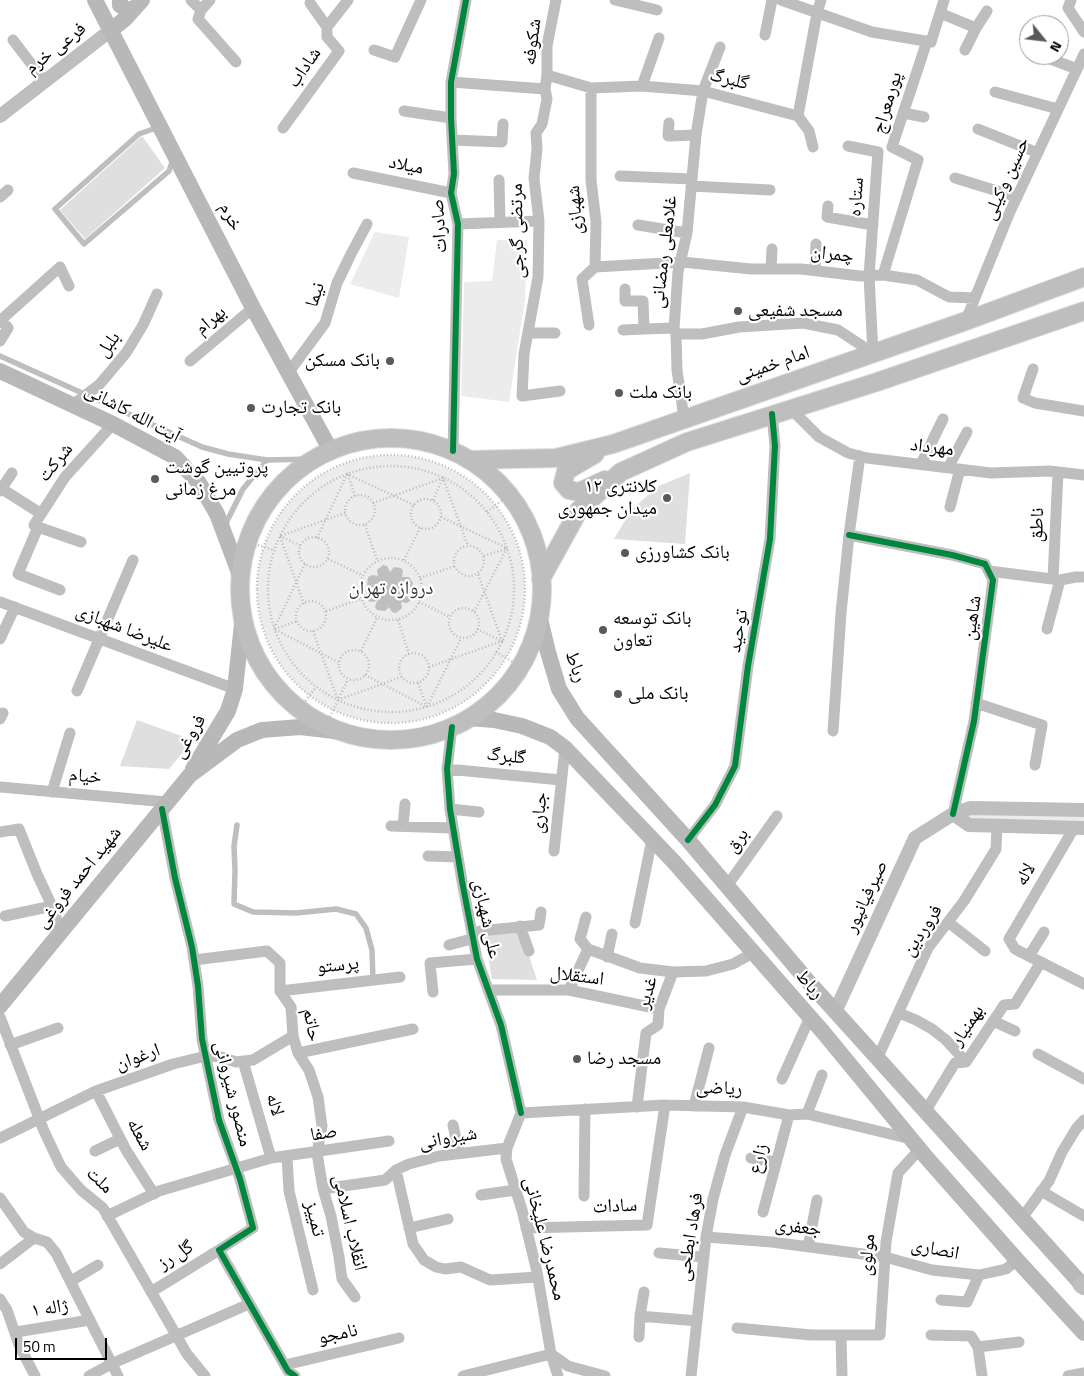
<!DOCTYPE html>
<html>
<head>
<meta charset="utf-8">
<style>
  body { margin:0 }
  #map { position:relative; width:1084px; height:1376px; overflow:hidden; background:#fff; font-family:"Titillium Web",sans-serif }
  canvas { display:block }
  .north { position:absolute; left:1019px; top:15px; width:50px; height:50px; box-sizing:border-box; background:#fff; border:1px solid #999; border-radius:50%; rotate:119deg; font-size:14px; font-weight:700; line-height:20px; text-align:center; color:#000 }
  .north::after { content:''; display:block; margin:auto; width:18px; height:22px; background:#595959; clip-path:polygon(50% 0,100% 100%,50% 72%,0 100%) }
  .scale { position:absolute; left:15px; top:1338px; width:92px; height:22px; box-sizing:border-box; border:2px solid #000; border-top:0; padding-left:6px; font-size:15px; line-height:18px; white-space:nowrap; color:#000; -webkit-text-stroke:4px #fff; paint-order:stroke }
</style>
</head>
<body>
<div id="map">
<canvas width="1084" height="1376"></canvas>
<div class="north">N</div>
<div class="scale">50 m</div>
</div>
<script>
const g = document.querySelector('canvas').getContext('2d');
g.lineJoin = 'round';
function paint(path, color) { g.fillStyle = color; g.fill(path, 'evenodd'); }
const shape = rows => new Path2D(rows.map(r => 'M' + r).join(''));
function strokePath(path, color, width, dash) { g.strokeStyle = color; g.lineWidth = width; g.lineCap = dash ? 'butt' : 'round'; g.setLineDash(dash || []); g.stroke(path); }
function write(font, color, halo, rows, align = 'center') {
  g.font = font + ' "Titillium Web","Noto Naskh Arabic",sans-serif'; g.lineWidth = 4.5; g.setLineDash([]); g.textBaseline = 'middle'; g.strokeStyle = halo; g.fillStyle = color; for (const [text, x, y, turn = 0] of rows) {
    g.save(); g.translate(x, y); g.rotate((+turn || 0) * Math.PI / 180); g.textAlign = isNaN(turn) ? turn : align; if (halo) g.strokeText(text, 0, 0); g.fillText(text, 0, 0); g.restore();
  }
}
paint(shape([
  [375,232,409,237,399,298,350,284],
  [497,240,527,240,525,300,509,402,461,396,464,282,492,281],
  '257 589a134 134 0 1 1 268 0a134 134 0 1 1-268 0Z',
  [971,812,1084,814,1084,823,971,821,962,815]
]), '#ececec');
paint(shape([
  [383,565,387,566,390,572,394,567,401,568,403,571,402,577,409,577,413,583,412,586,407,590,412,594,410,601,407,603,401,602,402,608,396,613,392,612,389,607,385,611,377,610,375,607,377,601,371,602,367,600,366,596,367,592,372,588,367,585,368,577,372,575,378,576,377,570]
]), '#bfbfbf');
paint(shape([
  [142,136,165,168,85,239,60,210],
  [690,473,685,544,614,539,632,509,659,486],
  [137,720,190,739,192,741,169,769,120,766],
  [520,929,537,980,492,979,484,932]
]), '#dfdfdf');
const primary = shape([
  '240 589a151 151 0 1 1 302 0a151 151 0 1 1-302 0Z',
  [595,454,566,471,563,483,569,490,579,492,605,480],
  [469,460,556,458,613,444,963,322,1084,277],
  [541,579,579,510,621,472,687,442,877,382,1084,311],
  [1082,1284,1084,1285]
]);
strokePath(primary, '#dbdbdb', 20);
strokePath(shape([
  '257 589a134 134 0 1 1 268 0a134 134 0 1 1-268 0Z',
  '268 589a123 123 0 1 1 246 0a123 123 0 1 1-246 0Z',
  [348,475,355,496],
  '345 510a15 15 0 1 1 30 0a15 15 0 1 1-30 0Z',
  '411 514a15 15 0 1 1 30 0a15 15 0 1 1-30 0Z',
  [433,500,443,478],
  [373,503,443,478,468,546],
  [487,512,509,495],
  [441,517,507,548,474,612],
  [365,525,377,560],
  [280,536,301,546],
  '299 552a15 15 0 1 1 30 0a15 15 0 1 1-30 0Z',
  [317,538,347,474,414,505],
  [248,542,274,550],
  '454 561a15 15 0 1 1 30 0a15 15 0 1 1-30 0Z',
  [484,556,505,549],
  '360 589a31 31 0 1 1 62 0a31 31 0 1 1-62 0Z',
  [328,559,362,575],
  [404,560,420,528],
  [305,564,274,629,340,663],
  [420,578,455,566],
  '296 616a15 15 0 1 1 30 0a15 15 0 1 1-30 0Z',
  [419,602,450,617],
  [304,604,280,536,345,513],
  '449 623a15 15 0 1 1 30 0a15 15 0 1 1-30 0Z',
  [326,611,361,599],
  [398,620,409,654],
  [275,629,297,621],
  [477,629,502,641],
  [313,631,338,700,401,677],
  '339 665a15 15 0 1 1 30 0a15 15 0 1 1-30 0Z',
  [361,651,377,618],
  [496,652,520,666],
  '399 668a15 15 0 1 1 30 0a15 15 0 1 1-30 0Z',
  [429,667,502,641,478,574],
  [365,675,427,707,461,638],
  [418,683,427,707],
  [299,709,316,687],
  [330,717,348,679]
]), '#b9b9b9', 2.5, [1, 2.5]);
strokePath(shape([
  [159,127,139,134,55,209,84,244,169,171,173,159],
  [0,356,202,447,228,454,267,460,315,459],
  [225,525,243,489,267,460],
  [237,825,234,846,235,871,234,904,253,912,296,913,336,909,356,914,366,928,372,950,373,980]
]), '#bebebe', 5.5);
strokePath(shape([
  [191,0,201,10,198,19,236,62],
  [556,0,547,46,547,75,545,89,547,99,542,124,536,133,537,149,534,178,539,221,538,277,524,354,522,396,560,391],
  [615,0,657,10],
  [781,0,872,32,931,42,944,0],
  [1071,0,1068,8,1084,32],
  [201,10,210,0],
  [940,13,976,28],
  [327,27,348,0],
  [765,35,772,0],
  [13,40,45,82],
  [374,50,395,57,421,0],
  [965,50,976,28,987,11],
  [1040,55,1077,69],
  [547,75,591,88,642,86,703,91,798,116,817,13,821,0],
  [451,82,545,89],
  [642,86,659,38],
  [995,92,1058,109],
  [404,111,451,118],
  [903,113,924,117],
  [798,116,809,131,813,147],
  [669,123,668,136,696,135],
  [283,128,339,51,327,37,327,27,310,3],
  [978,129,1038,153],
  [452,140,502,142,503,124],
  [848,146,878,152,869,276,873,353],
  [353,173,451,193],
  [620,176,692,179],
  [955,178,1017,197],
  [499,180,500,221],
  [691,186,770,190],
  [0,197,8,190],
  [828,206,827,217,873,225],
  [458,224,539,221],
  [638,225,687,233],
  [595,267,682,262,751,269,801,269,860,276,883,275,917,280,949,297,975,298],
  [771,269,772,249],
  [815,270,816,244],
  [883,275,918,160,892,147,927,41],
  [625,289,625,301,643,301,644,329,674,328],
  [0,319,8,328,0,341],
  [1,320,60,267,69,286],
  [966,320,1009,214,1084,54],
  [589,325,582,279,595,267,596,222,591,180,591,88],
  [623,330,644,329],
  [528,333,555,333],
  [676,334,702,334,739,327,803,323,838,330,873,353],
  [190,361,253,308],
  [1033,369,1023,398,1035,403,1084,411],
  [289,372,325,323,337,283,351,254,367,224],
  [74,404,99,385,126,353,143,325,157,294],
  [791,409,819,437,848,453,867,458,991,473,1050,471,1084,475],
  [684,418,677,370,676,334,674,328,678,272,687,233,696,135,703,91,720,47],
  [453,451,458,224,451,193,454,174,451,118,451,82,466,0],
  [921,464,943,419],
  [948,468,967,432],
  [2,489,40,513],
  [0,491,12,473],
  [950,507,960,469],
  [38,527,34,525,65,477,113,424],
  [38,527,18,574,60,590],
  [38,527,81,542],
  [849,535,952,555,985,564,993,580,974,721,953,814],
  [989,571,1060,580,1076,577,1084,577],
  [1053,579,1058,472],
  [0,602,235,689],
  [1047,629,1060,580],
  [0,639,15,607],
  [77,691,133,560],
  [976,703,1042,725,1035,765],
  [0,719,3,713],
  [452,727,447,769,450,809,462,881,477,959,501,1025,521,1113],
  [833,731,841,613,849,535,860,456],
  [447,769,561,780],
  [0,787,167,802],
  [52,792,70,733],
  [162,809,175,878,192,947,198,986,202,1039,219,1120,240,1179,253,1228,219,1250,288,1371,295,1376],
  [450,809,479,812],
  [391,826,453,828],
  [403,826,405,804],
  [1074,828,1009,939,1015,949,1084,984],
  [0,832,19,829,37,874,52,906,61,932],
  [688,840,715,805,735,766,748,666,770,539,775,446,772,414],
  [554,851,565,748],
  [428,856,458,857],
  [727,886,777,816],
  [5,916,52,906],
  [586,917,580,939,588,949,640,968,673,972,706,971,733,964,753,953],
  [948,922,985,951],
  [635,923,652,839],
  [520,926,529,951],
  [449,945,475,938,480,931,539,925,541,912],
  [1029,956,1044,932],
  [607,957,612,934],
  [194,960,267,951,280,963,280,991,291,1007,293,1036,298,1053,309,1070,318,1097,322,1126,317,1153,323,1189,331,1216,339,1257,342,1279,355,1297],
  [489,990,569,990,659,1009],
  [569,990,588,949],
  [280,991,400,977],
  [433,992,430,963,477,959],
  [899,1013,916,1020,932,1029,946,1040,966,1062],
  [0,1017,44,1131,61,1167,81,1190,103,1208,187,1354,205,1376],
  [993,1021,1015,1031],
  [10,1045,58,1028],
  [298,1053,413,1029],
  [1038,1054,1084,1079],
  [877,1059,928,948,964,901,996,849,997,826],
  [243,1061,271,1158],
  [782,1079,810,1017],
  [96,1091,126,1150,154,1194],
  [694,1106,709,1048],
  [637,1107,646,1033,658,1025,659,1009,673,972],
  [925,1112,955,1063,966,1062,1004,1005,1015,1004,1041,962],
  [521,1113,665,1105,743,1107,789,1115,807,1114,911,1139],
  [521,1113,507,1148,506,1159,522,1210,537,1272,551,1354,558,1376],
  [807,1114,822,1075],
  [453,1125,459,1153],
  [0,1138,96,1091,173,1064,206,1056,221,1057,236,1062,253,1060,293,1036],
  [95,1151,120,1139],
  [287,1157,289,1191,313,1290],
  [751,1158,776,1162],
  [396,1170,413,1244,424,1260,436,1267,445,1269,461,1267,490,1280,538,1277],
  [323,1189,385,1180,396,1170,409,1164,439,1156,507,1148],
  [1041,1191,1084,1216],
  [481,1195,515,1190],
  [584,1196,585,1109],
  [0,1198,24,1232,34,1238,47,1242,56,1253,118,1376],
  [763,1212,789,1115],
  [107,1216,159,1191,271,1158,389,1141],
  [1022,1218,1049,1181,1062,1152,1076,1129,1084,1120],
  [409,1228,448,1219],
  [526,1228,647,1225,665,1105],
  [706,1237,772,1242,885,1257,932,1270,979,1275,1006,1269,1017,1260],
  [808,1247,817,1200],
  [659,1253,704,1257],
  [0,1264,34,1238],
  [71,1281,98,1265],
  [151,1292,219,1250],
  [0,1299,7,1310,19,1345,35,1376],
  [941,1300,967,1302,979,1275],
  [640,1316,697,1321],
  [737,1328,811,1335,880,1335,886,1242,898,1173,920,1149],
  [16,1332,90,1320],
  [841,1335,842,1376],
  [931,1335,971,1336,978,1347,982,1376],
  [639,1337,640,1316,644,1292],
  [978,1347,1019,1342],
  [285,1365,399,1338],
  [89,1376,111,1364,249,1304],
  [463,1376,551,1354,568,1366,605,1376],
  [691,1376,706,1237,713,1199,725,1155,743,1107],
  [1068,1376,1084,1373]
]), '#bebebe', 11);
strokePath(shape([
  [0,116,111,30],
  [953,814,969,825,1084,828],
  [835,1012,915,838,953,814,970,808,1084,810]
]), '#bebebe', 14);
strokePath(shape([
  [95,0,253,308,331,451],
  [120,0,120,5,127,10,135,8],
  [111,30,125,19,142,0],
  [0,371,113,424,175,457,199,483,217,514,241,578],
  [539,615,548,652,559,689,577,718,688,840,806,979,1084,1287],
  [468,718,494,720,522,726,550,737,565,748,674,862,823,1032,926,1157,1017,1260,1084,1333],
  [193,769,228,711,235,689,243,615],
  [0,1006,190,775,237,740,262,730,300,727,343,732]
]), '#b8b8b8', 16);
strokePath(primary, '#bebebe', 18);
strokePath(shape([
  [453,451,458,224,451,193,454,174,451,118,451,82,466,0],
  [849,535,952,555,985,564,993,580,974,721,953,814],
  [452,727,447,769,450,809,462,881,477,959,501,1025,521,1113],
  [162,809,175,878,192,947,198,986,202,1039,219,1120,240,1179,253,1228,219,1250,288,1371,295,1376],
  [688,840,715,805,735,766,748,666,770,539,775,446,772,414]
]), '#00873e', 6);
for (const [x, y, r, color] of [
  [738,311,5,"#595959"],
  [390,361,5,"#595959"],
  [619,393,5,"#595959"],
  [251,408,5,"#595959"],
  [155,479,5,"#595959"],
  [667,498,5,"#595959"],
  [625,553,5,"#595959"],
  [603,630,5,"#595959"],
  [618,694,5,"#595959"],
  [577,1059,5,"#595959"]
]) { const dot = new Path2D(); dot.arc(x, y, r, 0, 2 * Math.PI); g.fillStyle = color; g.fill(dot); strokePath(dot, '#fff', 2); }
write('19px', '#000', '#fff', [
  ["شکوفه",533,42,-83],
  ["فرعی خرم",56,49,-38],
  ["شاداب",305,68,-55],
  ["گلبرگ",729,80,14],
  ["پورمعراج",888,103,-73],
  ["میلاد",406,166,11],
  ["حسین وکیلی",1007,179,-66],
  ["ستاره",857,197,-86],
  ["شهبازی",576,210,-94],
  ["خرم",230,217,63],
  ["صادرات",440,226,-94],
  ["مرتضی گرجی",518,231,-91],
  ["غلامعلی رمضانی",665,252,-83],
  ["چمران",832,255,6],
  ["نیما",316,295,-72],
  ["بهرام",211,321,-40],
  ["بلبل",109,345,-54],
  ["امام خمینی",773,365,-19],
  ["آیت الله کاشانی",132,414,28],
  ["مهرداد",932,448,7],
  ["شرکت",56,463,-51],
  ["ناطق",1038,525,-88],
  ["شاهین",973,618,-82],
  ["علیرضا شهبازی",124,629,21],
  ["توحید",739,631,-80],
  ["رباط",575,667,70],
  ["فروغی",190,737,-59],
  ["گلبرگ",506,757,6],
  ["خیام",85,777,5],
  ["جباری",540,813,-85],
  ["برق",738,841,-54],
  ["لاله",1026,875,-60],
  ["شهید احمد فروغی",79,878,-51],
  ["صیرفیانپور",867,897,-65],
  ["علی شهبازی",486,919,78],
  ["فروردین",923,931,-57],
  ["پرستو",338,966,-6],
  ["استقلال",577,977,7],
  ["رباط",809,985,49],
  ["غدیر",648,993,-74],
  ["حاتم",311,1025,79],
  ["بهمنیار",968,1026,-56],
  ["ارغوان",138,1058,-20],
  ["ریاضی",719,1089,2],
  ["منصور شیروانی",232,1094,76],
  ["لاله",274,1105,74],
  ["صفا",324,1134,-9],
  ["شعله",139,1135,61],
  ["شیروانی",448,1139,-10],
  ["زارع",759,1159,-75],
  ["ملت",99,1181,44],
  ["سادات",615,1207,-3],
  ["تمییز",314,1219,76],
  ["انقلاب اسلامی",349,1223,77],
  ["جعفری",798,1228,7],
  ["فرهاد ابطحی",691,1237,-81],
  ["محمدرضا علیخانی",544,1239,76],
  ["انصاری",935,1250,11],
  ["مولوی",868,1255,-85],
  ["گل رز",176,1256,-32],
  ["ژاله ۱",50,1309,-9],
  ["نامجو",338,1335,-13]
]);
write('19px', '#000', '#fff', [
  ["مسجد شفیعی",748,311],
  ["بانک مسکن",380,361,"right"],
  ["بانک ملت",629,393],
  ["بانک تجارت",261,408],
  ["پروتیین گوشت",165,468],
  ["مرغ زمانی",165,490],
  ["کلانتری ۱۲",657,487,"right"],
  ["میدان جمهوری",657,509,"right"],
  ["بانک کشاورزی",635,553],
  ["بانک توسعه",613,619],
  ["تعاون",613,641],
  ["بانک ملی",628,694],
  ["مسجد رضا",587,1059]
], 'left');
write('19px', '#333', '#fff', [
  ["دروازه تهران",391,589]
]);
</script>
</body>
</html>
